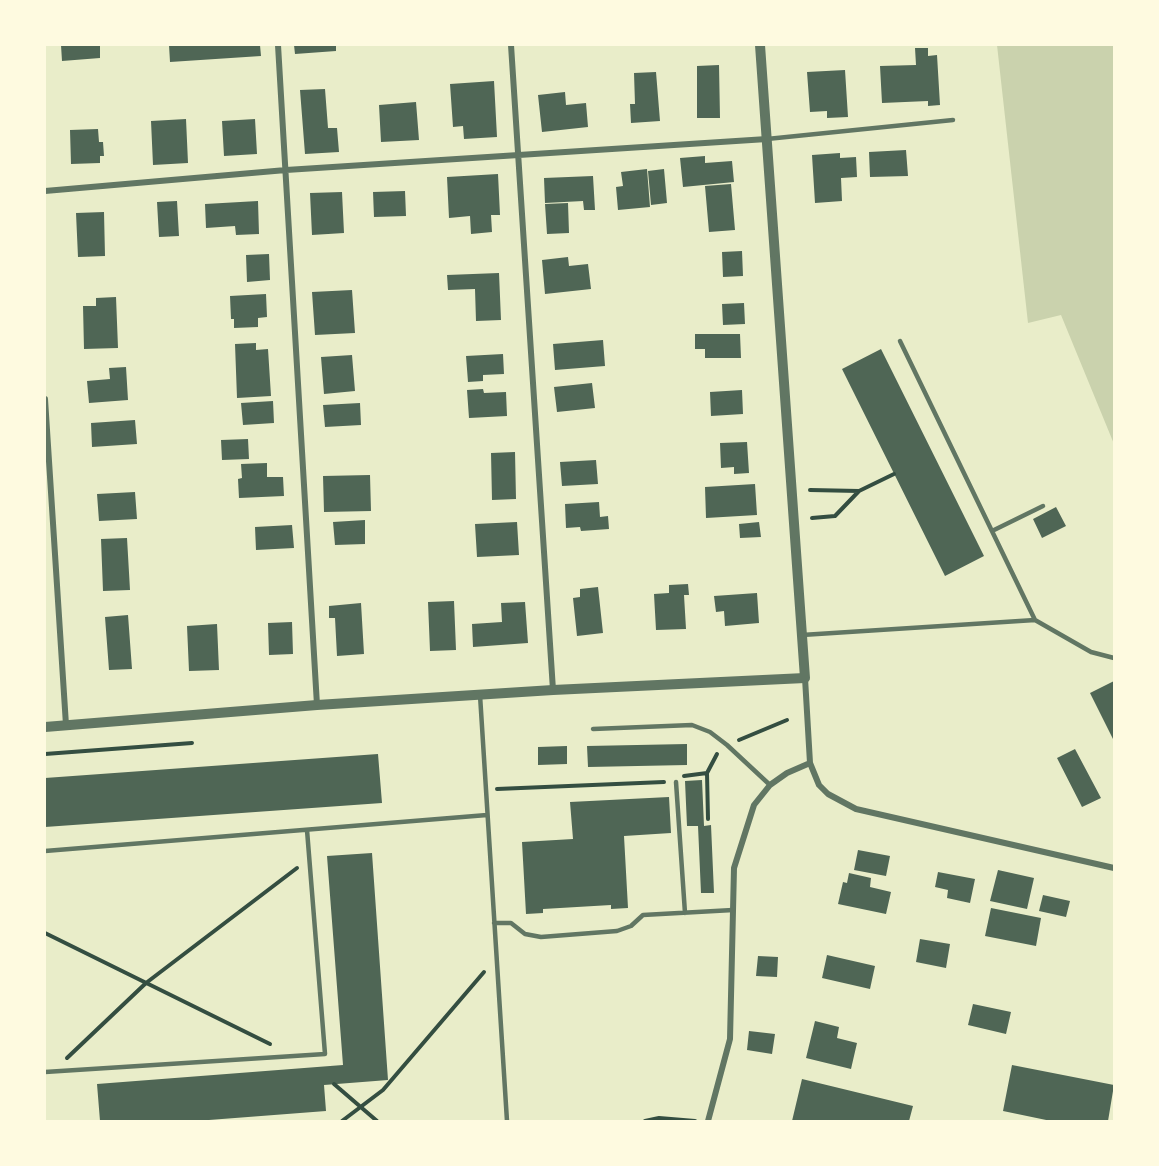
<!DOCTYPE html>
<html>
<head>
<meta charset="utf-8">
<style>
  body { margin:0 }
  #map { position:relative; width:1159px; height:1166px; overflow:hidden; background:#e9edc9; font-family:"Work Sans",sans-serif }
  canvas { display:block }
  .frame { position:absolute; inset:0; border:46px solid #fefae0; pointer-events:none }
</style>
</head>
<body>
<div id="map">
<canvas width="1159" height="1166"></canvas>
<div class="frame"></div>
</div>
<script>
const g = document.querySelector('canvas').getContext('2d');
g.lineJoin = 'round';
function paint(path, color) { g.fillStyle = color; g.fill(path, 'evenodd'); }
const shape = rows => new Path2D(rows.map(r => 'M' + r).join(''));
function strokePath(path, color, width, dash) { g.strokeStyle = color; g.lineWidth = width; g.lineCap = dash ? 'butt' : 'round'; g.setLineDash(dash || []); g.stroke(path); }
paint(shape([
  [997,45,1114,45,1114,444,1061,315,1028,323]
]), '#cad2ad');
paint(shape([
  [61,45,100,45,100,58,62,61],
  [169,45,260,45,261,56,170,62],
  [294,45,336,45,336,51,295,54],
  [915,48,928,48,928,56,937,55,940,105,928,106,928,101,882,103,880,66,916,65],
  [719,65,720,118,697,118,697,66],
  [845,70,848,117,827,118,827,111,810,112,807,72],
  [656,72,660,121,631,123,630,104,635,104,634,73],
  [494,81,497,137,464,139,463,126,453,127,450,84],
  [325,89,328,128,337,128,339,152,305,154,300,90],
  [565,92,566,105,586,103,588,127,542,132,538,95],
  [416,102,419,140,381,142,379,105],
  [186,119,188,163,153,165,151,121],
  [255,119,257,154,224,156,222,121],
  [98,129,99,142,103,142,104,156,100,156,100,163,71,164,70,130],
  [906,150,908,176,870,177,869,152],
  [840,153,840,158,856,157,857,177,841,178,842,201,815,203,812,155],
  [705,156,705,163,732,161,734,182,683,187,680,158],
  [647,169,650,207,618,210,616,187,623,186,621,172],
  [664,169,667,203,651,205,648,171],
  [498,174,500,215,491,215,492,232,471,234,470,216,449,218,447,177],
  [593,176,595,210,584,210,583,201,545,203,544,178],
  [731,184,735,230,709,232,705,186],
  [405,191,406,216,374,217,373,192],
  [342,192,344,233,312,235,310,193],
  [177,201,179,236,159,237,157,202],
  [258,201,259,234,236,235,235,226,206,228,205,204],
  [568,203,569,233,547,234,545,204],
  [104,212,105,256,78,257,76,213],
  [742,251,743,276,723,277,722,252],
  [269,254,270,280,247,282,246,255],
  [568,257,569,266,588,264,591,289,545,294,542,260],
  [499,273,501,320,476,321,475,289,448,290,447,275],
  [352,290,355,333,315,335,312,292],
  [266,294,267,317,258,318,258,327,234,328,234,319,231,319,230,296],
  [116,297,118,348,84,349,83,306,96,306,96,298],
  [744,303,745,324,723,325,722,304],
  [695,334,740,334,741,358,705,358,705,349,695,349],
  [603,340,605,366,555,370,553,344],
  [256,343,256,350,268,349,271,396,237,398,235,344],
  [881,349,984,556,945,576,842,369],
  [503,354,504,374,483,375,483,381,468,382,466,356],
  [352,355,355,391,324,394,321,357],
  [126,367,128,400,89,403,87,381,110,379,109,368],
  [592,383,595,408,557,412,554,387],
  [483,389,484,393,506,392,507,416,469,418,467,390],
  [742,390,743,414,711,416,710,392],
  [273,401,274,423,243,425,241,403],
  [360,403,361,425,325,427,323,405],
  [135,420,137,444,92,447,91,423],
  [248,439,249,459,222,460,221,440],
  [747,442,749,473,734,474,734,467,721,468,720,443],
  [515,452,516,499,492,500,491,453],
  [596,460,598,484,562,486,560,462],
  [267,463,267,477,283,477,284,496,239,498,238,479,242,478,241,464],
  [370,475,371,511,324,512,323,476],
  [755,484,757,515,706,518,705,487],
  [135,492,137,519,99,521,97,494],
  [599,502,600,517,608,516,609,529,581,531,580,527,566,528,565,504],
  [1056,507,1066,526,1042,538,1033,519],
  [365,520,365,544,335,545,333,522],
  [517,522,519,555,477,557,475,524],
  [759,522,761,537,740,538,739,524],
  [292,525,294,548,256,550,255,527],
  [127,538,130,590,103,591,101,539],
  [688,584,689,595,684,595,686,629,656,630,654,594,669,593,669,585],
  [598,587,603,633,577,636,573,598,580,597,580,589],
  [757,593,759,623,725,626,724,611,716,612,714,596],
  [454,601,456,650,430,651,428,602],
  [525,602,528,643,473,647,472,624,502,622,501,603],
  [361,603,364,654,337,656,335,618,329,618,329,606],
  [128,615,132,669,109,670,105,617],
  [292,622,293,654,269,655,268,623],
  [217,624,219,670,189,671,187,626],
  [1114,681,1114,741,1090,693],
  [687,744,687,765,588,767,587,746],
  [567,746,567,764,538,765,538,747],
  [1075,749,1101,798,1082,807,1057,758],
  [378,754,382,803,45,827,45,778],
  [702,780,704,826,711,825,714,893,701,893,698,826,687,826,685,781],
  [669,797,671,833,624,836,628,908,611,909,611,905,543,909,543,913,526,914,522,842,573,839,570,802],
  [858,850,890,856,886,876,854,870],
  [372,853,388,1080,324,1085,326,1111,196,1121,100,1121,97,1084,343,1065,327,856],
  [998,870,1034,878,1027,909,990,901],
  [938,872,975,879,970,903,947,898,948,890,935,887],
  [849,873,871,878,870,887,891,892,886,914,838,904,843,882,847,883],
  [1043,895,1070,901,1066,917,1039,911],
  [991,908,1041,918,1036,946,985,936],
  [920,939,950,944,946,968,916,962],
  [827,955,875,966,870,989,822,978],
  [758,956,778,957,777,977,756,976],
  [973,1004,1011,1012,1006,1034,968,1025],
  [815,1021,839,1027,837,1038,857,1043,851,1069,806,1058],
  [749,1031,775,1034,772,1054,747,1050],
  [1012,1065,1114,1085,1108,1121,1051,1121,1003,1111],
  [802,1079,913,1106,909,1121,792,1121]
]), '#4f6655');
strokePath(shape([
  [810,490,859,491,894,474],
  [812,518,835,516,859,491],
  [739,740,787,720],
  [45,754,192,743],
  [684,776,707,773],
  [497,789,664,782],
  [708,819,707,773,717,754],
  [45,933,270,1044],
  [67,1058,146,983,297,868],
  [334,1084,377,1121],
  [342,1121,383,1090,484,972],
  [645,1121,659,1118,695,1121]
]), '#344e41', 4);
strokePath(shape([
  [767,139,953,120],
  [900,341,1035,620,1091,652,1114,658],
  [992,531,1043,506],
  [802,635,1035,620],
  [480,695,507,1121],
  [593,729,692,725,710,732,727,745,770,785],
  [676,782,685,913],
  [45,851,487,815],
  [494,923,511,923,525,934,541,937,617,931,631,926,643,915,733,910],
  [45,1072,325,1054,307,830]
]), '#617663', 4.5);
strokePath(shape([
  [278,45,317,705],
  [511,45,553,690],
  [45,191,286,170,767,139],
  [45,399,66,725],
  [805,678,810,763,819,785,828,794,856,809,1114,868],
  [708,1121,730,1039,734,868,754,805,770,785,787,773,810,763]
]), '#617663', 6);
strokePath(shape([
  [45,727,317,705,553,690,805,678,760,45]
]), '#617663', 10);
</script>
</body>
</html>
